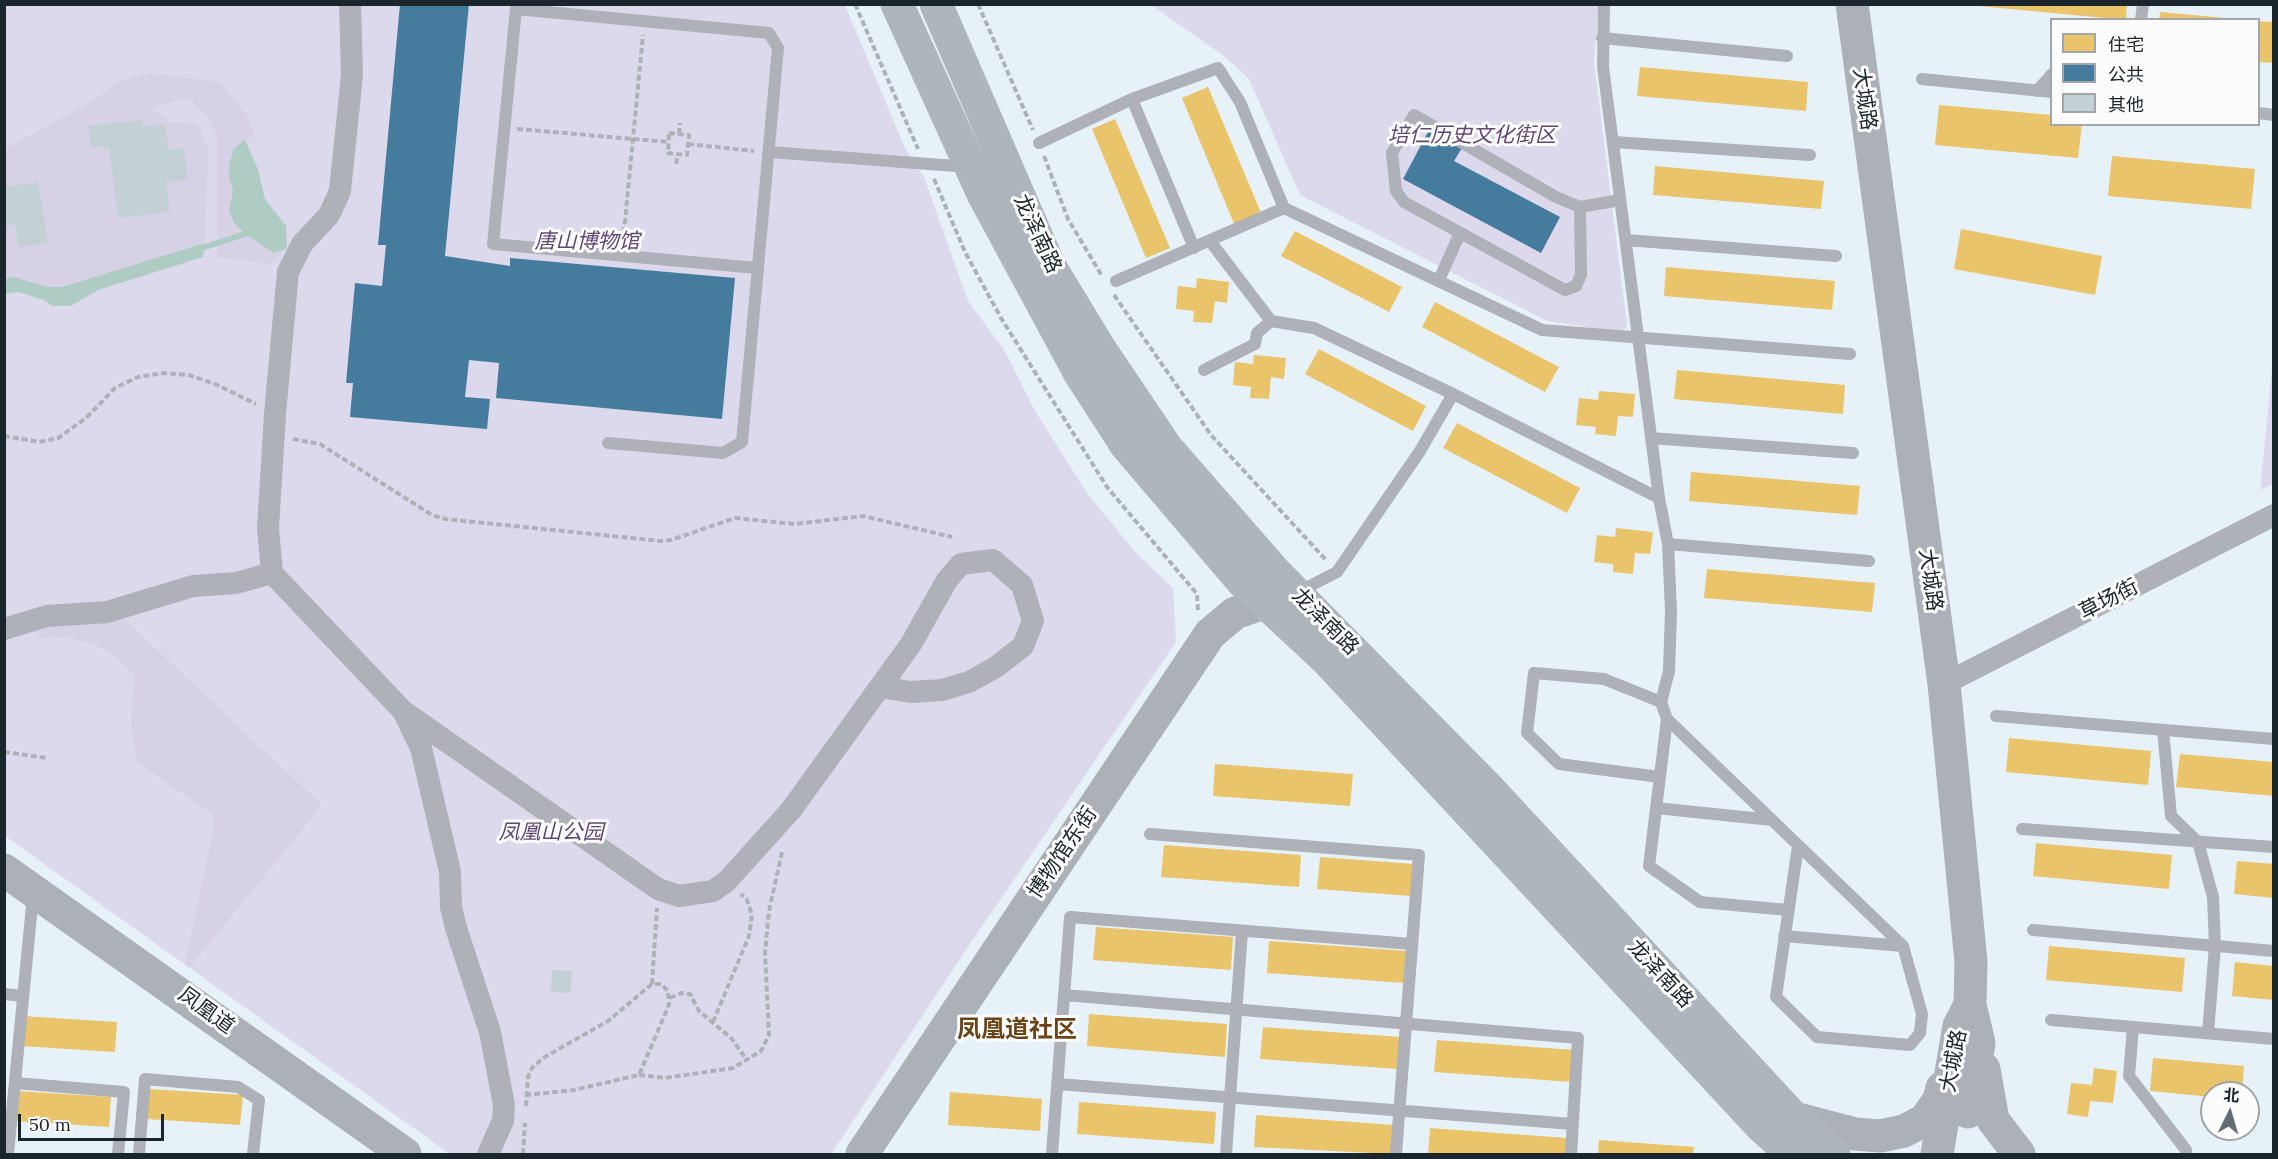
<!DOCTYPE html>
<html>
<head>
<meta charset="utf-8">
<style>
  body { margin:0 }
  #map { position:relative; width:2278px; height:1159px; overflow:hidden; background:#e7f1f8; font-family:Lora,"Noto Sans SC",serif }
  canvas { display:block }
  .frame { position:absolute; inset:0; border:6px solid #1a252c; pointer-events:none }
  .legend { position:absolute; left:2050px; top:18px; width:210px; height:108px; box-sizing:border-box; background:#fcfcfc; border:2px solid #a2a6a9; margin:0; padding:8px 10px; list-style:none; font-size:18px; color:#1a252c }
  .legend li { display:flex; align-items:center; gap:12px; height:30px }
  .legend b { width:30px; border:2px solid #a2a6a9 }
  .north { position:absolute; left:2200px; top:1081px; width:60px; height:60px; box-sizing:border-box; background:#fcfcfc; border:2px solid #a2a6a9; border-radius:50%; rotate:5deg; font-size:16px; font-weight:700; line-height:24px; text-align:center; color:#1a252c }
  .north::after { content:''; display:block; margin:auto; width:21px; height:27px; background:#626c73; clip-path:polygon(50% 0,100% 100%,50% 72%,0 100%) }
  .scale { position:absolute; left:18px; top:1114px; width:146px; height:27px; box-sizing:border-box; border:3px solid #1a252c; border-top:0; padding-left:8px; font-size:18px; line-height:21px; white-space:nowrap; color:#1a252c; -webkit-text-stroke:4px #fcfcfc; paint-order:stroke }
</style>
</head>
<body>
<div id="map">
<canvas width="2278" height="1159"></canvas>
<div class="frame"></div>
<ul class="legend">
<li><b style="height:16px;background:#e9c46a"></b>住宅</li>
<li><b style="height:16px;background:#457b9d"></b>公共</li>
<li><b style="height:16px;background:#c3d0d4"></b>其他</li>
</ul>
<div class="north">北</div>
<div class="scale">50 m</div>
</div>
<script>
const g = document.querySelector('canvas').getContext('2d');
g.lineJoin = 'round';
function paint(path, color) { g.fillStyle = color; g.fill(path, 'evenodd'); }
const shape = rows => new Path2D(rows.map(r => 'M' + r).join(''));
function strokePath(path, color, width, dash) { g.strokeStyle = color; g.lineWidth = width; g.lineCap = dash ? 'butt' : 'round'; g.setLineDash(dash || []); g.stroke(path); }
function write(font, color, halo, rows, align = 'center') {
  g.font = font + ' Lora,"Noto Sans SC",serif'; g.lineWidth = 6; g.setLineDash([]); g.textBaseline = 'middle'; g.strokeStyle = halo; g.fillStyle = color; for (const [text, x, y, turn = 0] of rows) {
    g.save(); g.translate(x, y); g.rotate((+turn || 0) * Math.PI / 180); g.textAlign = isNaN(turn) ? turn : align; if (halo) g.strokeText(text, 0, 0); g.fillText(text, 0, 0); g.restore();
  }
}
paint(shape([
  [4,5,845,5,905,148,924,177,968,301,1005,351,1035,411,1087,493,1136,553,1173,588,1176,642,972,941,831,1154,450,1154,5,836],
  [1151,5,1599,5,1594,62,1627,326,1621,332,1547,321,1300,195,1249,79,1224,56],
  [2273,357,2273,484,2260,490,2272,369]
]), '#ddd9ec');
paint(shape([
  [150,73,220,82,242,109,255,134,233,149,228,173,233,191,229,210,234,223,245,234,274,253,287,248,270,264,217,257,217,137,207,115,188,98,152,108,172,123,193,122,200,129,208,149,205,243,62,287,48,287,14,277,5,279,5,149,93,101,120,80],
  [120,615,322,805,189,968,185,964,214,827,212,814,137,762,131,722,135,675,114,655,92,643,63,637,40,639,36,626]
]), '#d6d1e5');
paint(shape([
  [245,140,258,169,265,199,286,226,287,248,274,253,245,234,234,223,229,210,233,191,228,173,233,149],
  [205,243,203,257,98,290,71,306,52,306,44,300,18,292,5,294,5,279,14,277,48,287,62,287]
]), '#aeccc4');
paint(shape([
  [1958,4,2127,4,2126,20],
  [2160,12,2226,18,2226,20,2159,20],
  [2258,21,2274,22,2274,63,2258,62],
  [1640,67,1808,82,1806,111,1637,96],
  [1208,87,1262,215,1235,226,1182,98],
  [1939,105,2052,115,2052,124,2082,124,2078,158,1935,145],
  [1115,119,1170,248,1146,258,1092,129],
  [2112,156,2255,169,2251,209,2108,196],
  [1655,166,1824,181,1821,209,1653,195],
  [1961,229,2102,256,2095,295,1954,269],
  [1295,231,1402,287,1389,312,1281,256],
  [1666,267,1835,281,1832,310,1664,296],
  [1197,278,1229,282,1227,303,1215,301,1212,323,1193,322,1194,311,1176,309,1178,286,1196,288],
  [1435,302,1559,367,1545,392,1422,327],
  [1319,349,1426,406,1413,431,1305,374],
  [1254,355,1286,358,1284,379,1271,377,1269,399,1250,398,1251,387,1233,385,1235,362,1253,364],
  [1677,370,1845,385,1843,414,1674,399],
  [1599,391,1635,394,1633,417,1618,416,1616,436,1595,434,1596,427,1576,425,1579,398,1598,400],
  [1457,423,1580,488,1567,513,1443,448],
  [1691,472,1860,486,1857,515,1689,501],
  [1616,528,1653,532,1650,554,1635,553,1633,574,1613,572,1613,564,1594,562,1597,535,1615,537],
  [1707,569,1875,583,1872,612,1704,598],
  [2009,738,2151,751,2148,785,2006,772],
  [2180,754,2274,762,2274,796,2176,787],
  [1215,764,1353,774,1350,806,1213,796],
  [2036,843,2172,855,2169,889,2033,876],
  [1164,845,1301,855,1299,887,1161,877],
  [1320,857,1414,864,1411,896,1317,889],
  [2237,861,2274,864,2274,898,2234,894],
  [1096,927,1233,937,1231,970,1093,960],
  [1269,941,1407,951,1404,983,1267,973],
  [2049,946,2185,958,2182,992,2046,980],
  [2235,962,2274,966,2274,1000,2232,996],
  [1089,1014,1227,1024,1225,1057,1087,1046],
  [23,1016,117,1022,115,1052,21,1046],
  [1263,1027,1400,1037,1398,1069,1260,1059],
  [1437,1040,1574,1050,1572,1082,1434,1072],
  [2153,1058,2244,1066,2242,1093,2212,1093,2212,1097,2150,1091],
  [2094,1068,2117,1071,2113,1103,2090,1101,2088,1117,2067,1114,2071,1083,2092,1085],
  [149,1089,243,1095,240,1125,147,1119],
  [17,1091,111,1097,109,1127,15,1121],
  [950,1092,1042,1099,1040,1131,948,1125],
  [1079,1102,1216,1112,1214,1144,1077,1134],
  [1256,1115,1394,1125,1392,1154,1254,1147],
  [1430,1128,1567,1138,1566,1154,1428,1154],
  [1599,1140,1694,1147,1693,1154,1598,1154]
]), '#e9c46a');
paint(shape([
  [400,4,469,4,445,256,510,266,510,258,735,278,722,419,496,398,499,363,469,360,465,397,490,399,487,429,350,417,353,383,346,383,355,283,382,286,386,245,378,245],
  [1429,130,1462,148,1454,161,1560,217,1541,253,1403,179]
]), '#457b9d');
strokePath(shape([
  [199,249,245,234]
]), '#aeccc4', 6);
paint(shape([
  [142,120,143,127,165,124,169,150,184,148,188,179,166,182,170,212,118,218,109,146,91,148,88,126],
  [38,182,48,242,19,247,15,224,6,226,7,232,4,232,4,187],
  [552,970,572,971,571,993,551,992]
]), '#c3d0d4');
strokePath(shape([
  [855,4,918,149],
  [978,4,1033,130],
  [517,129,669,142],
  [669,133,689,135,687,155,668,153,669,133],
  [679,134,680,123],
  [688,144,754,151],
  [1044,156,1068,219,1102,276],
  [676,164,678,154],
  [934,179,965,252,1001,318,1107,487,1197,594,1198,612],
  [623,242,643,35],
  [1114,295,1211,435,1326,560],
  [4,436,39,442,58,438,86,418,115,388,138,377,163,373,189,375,215,384,256,404],
  [293,439,320,444,432,515,445,519,661,541,671,540,735,518,795,524,863,516,952,537],
  [4,752,47,758],
  [652,984,657,908],
  [670,998,681,993,690,994,699,1011,731,1038,747,1060],
  [713,1022,749,936,752,915,747,900,741,894],
  [639,1075,665,1078,733,1068,761,1051,769,1035,765,953,769,911,782,852],
  [526,1106,528,1077,532,1068,543,1058,608,1021,652,984,661,984,668,991,669,1005,639,1075,574,1090,527,1095],
  [523,1154,525,1123]
]), '#adb2b7', 4, [6, 3]);
strokePath(shape([
  [1604,4,1603,67,1659,498,1668,544,1671,611,1669,671,1661,702,1667,719,1903,946,1922,1014,1920,1033,1910,1045,1817,1037,1776,997,1798,846],
  [2141,20,2143,4],
  [1602,38,1787,56],
  [1922,79,2052,92],
  [2037,91,2052,74],
  [1132,99,1194,248],
  [2258,113,2274,115],
  [1614,142,1810,155],
  [1039,143,1132,99,1218,68,1240,102,1284,208,1542,330,1850,354],
  [770,152,969,167],
  [1580,207,1581,275,1576,286,1565,290,1404,202,1396,191,1392,153,1414,115,1556,197,1580,207,1620,200],
  [1626,240,1836,256],
  [1210,241,1271,321,1314,328,1453,394,1659,498],
  [1439,280,1460,233],
  [1116,281,1284,208],
  [1204,370,1255,344,1257,333,1271,321],
  [1651,438,1853,453],
  [608,443,723,453,742,442,778,48,769,33,516,9,493,244,757,268],
  [1668,544,1869,561],
  [1298,592,1337,572,1420,451,1453,394],
  [1996,716,2274,739],
  [1667,719,1649,866,1700,902,1788,910],
  [2163,730,2171,816,2198,842,2213,897,2215,946,2208,1033],
  [1660,777,1559,764,1527,733,1534,673,1604,679,1661,702],
  [1656,808,1772,820],
  [2022,829,2274,847],
  [1150,834,1419,855,1396,1154],
  [2033,930,2274,951],
  [1784,936,1903,946],
  [4,994,23,996],
  [1064,995,1578,1038,1571,1154],
  [2051,1020,2274,1039],
  [2133,1027,2129,1076,2186,1150,2186,1154],
  [15,1083,124,1092,118,1154],
  [1057,1084,1573,1124],
  [8,1154,33,895],
  [139,1154,145,1079,238,1087,259,1100,253,1154],
  [1052,1154,1070,917,1412,944],
  [1226,1154,1242,931]
]), '#aeb1b7', 12);
strokePath(shape([
  [350,4,352,75,340,191,329,215,302,244,288,272,275,414,268,528,272,573,403,711,658,889,679,896,713,891,727,881,791,810,911,644,947,580,961,564,993,560,1022,585,1033,621,1023,646,996,667,969,682,942,690,911,692,880,687],
  [4,629,47,616,107,612,193,586,236,583,272,573],
  [1944,684,2274,515],
  [405,715,421,748,450,872,451,907,456,928,490,1032,504,1105,503,1121,488,1154]
]), '#aeb1b7', 22);
strokePath(shape([
  [1852,4,1944,684,1971,962,1970,1005,1959,1026,1937,1154],
  [4,870,405,1154],
  [1984,1069,1993,1120,2019,1154],
  [1968,1112,1979,1043,1970,1005],
  [1794,1118,1855,1134,1880,1136,1904,1131,1925,1120,1939,1100,1942,1088],
  [862,1154,1210,634,1235,613,1288,595]
]), '#acb0b7', 33);
strokePath(shape([
  [897,4,983,194,1079,372,1126,445,1242,581,1327,660,1761,1126,1792,1154],
  [936,4,1049,265,1100,349,1166,447,1275,572,1488,788,1794,1118,1834,1154]
]), '#afb5bc', 33);
write('21px', '#1a252c', '#fcfcfc', [
  ["大城路",1864,99,82],
  ["龙泽南路",1037,234,65],
  ["大城路",1930,580,82],
  ["草场街",2109,600,-27],
  ["龙泽南路",1325,622,45],
  ["博物馆东街",1063,853,-56],
  ["龙泽南路",1660,974,47],
  ["凤凰道",206,1011,36],
  ["大城路",1954,1061,-79]
]);
write('italic 21px', '#604774', '#fcfcfc', [
  ["培仁历史文化街区",1472,136],
  ["唐山博物馆",587,242],
  ["凤凰山公园",551,833]
]);
write('bold 24px', '#6a4316', '#fcfcfc', [
  ["凤凰道社区",1017,1030]
]);
</script>
</body>
</html>
